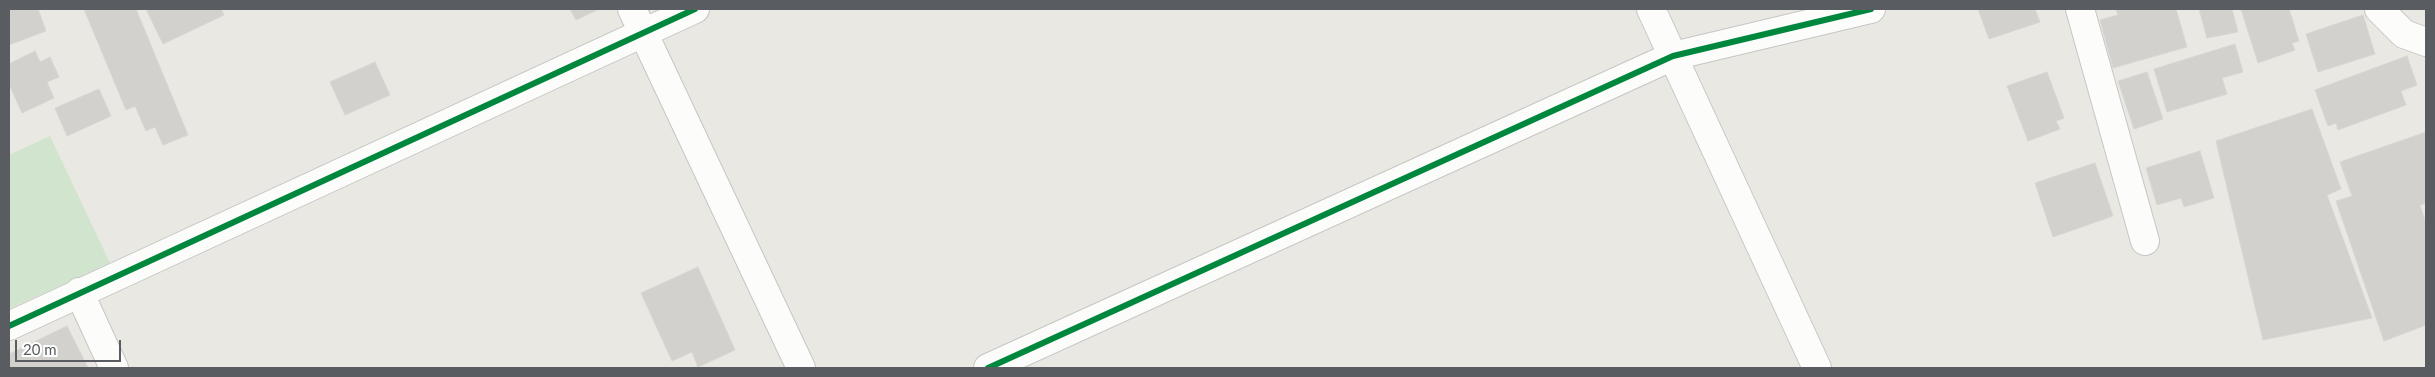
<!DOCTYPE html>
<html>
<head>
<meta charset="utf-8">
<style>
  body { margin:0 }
  #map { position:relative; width:2435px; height:377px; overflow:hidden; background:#e9e8e3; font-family:Lato,sans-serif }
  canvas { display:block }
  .frame { position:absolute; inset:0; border:10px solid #595d61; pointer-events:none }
  .scale { position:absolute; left:15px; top:340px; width:106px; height:22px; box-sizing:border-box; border:2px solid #595d61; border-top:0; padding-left:6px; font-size:15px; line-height:18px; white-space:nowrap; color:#595d61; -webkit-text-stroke:4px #fff; paint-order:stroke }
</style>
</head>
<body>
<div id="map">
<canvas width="2435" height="377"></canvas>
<div class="frame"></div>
<div class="scale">20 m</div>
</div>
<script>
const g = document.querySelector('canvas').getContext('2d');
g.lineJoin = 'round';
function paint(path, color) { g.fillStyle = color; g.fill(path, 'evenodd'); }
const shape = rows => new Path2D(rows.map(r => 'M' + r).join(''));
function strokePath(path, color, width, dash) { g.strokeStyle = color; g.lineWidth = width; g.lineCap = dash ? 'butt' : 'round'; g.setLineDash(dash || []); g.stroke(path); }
paint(shape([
  [50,136,110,263,9,309,9,155]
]), '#d1e5ce');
const building = shape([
  [9,9,38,9,46,31,9,45,9,9],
  [84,9,136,9,188,135,163,145,155,127,146,131,135,106,126,110,84,9],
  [146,9,221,9,224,15,163,44,146,9],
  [570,9,599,9,576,20,570,9],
  [1978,9,2035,9,2040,22,1989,39,1978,9],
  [2116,9,2176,9,2187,47,2113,68,2100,20,2118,15,2116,9],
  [2199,9,2232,9,2238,32,2207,38,2199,9],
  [2241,9,2289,9,2299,41,2292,43,2295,50,2258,63,2241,9],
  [2363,15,2375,54,2318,72,2306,34,2363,15],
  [2235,44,2243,72,2222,78,2227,94,2167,112,2154,69,2235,44],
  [35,51,40,62,50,57,59,77,47,82,54,98,22,113,9,84,9,64,35,51],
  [2407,56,2417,85,2401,91,2406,105,2338,130,2336,123,2328,126,2315,90,2407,56],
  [375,62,390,95,345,115,330,82,375,62],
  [2047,72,2064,118,2056,121,2060,129,2028,141,2007,86,2047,72],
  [2147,72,2163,119,2134,129,2118,81,2147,72],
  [99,89,111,116,67,136,55,108,99,89],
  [2312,109,2341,189,2327,195,2372,318,2263,340,2216,141,2312,109],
  [2426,132,2426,203,2420,205,2426,224,2426,325,2384,341,2336,201,2352,196,2340,162,2426,132],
  [2200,151,2214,198,2184,207,2181,198,2157,205,2146,168,2200,151],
  [2095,163,2113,216,2053,237,2035,183,2095,163],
  [698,267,735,350,698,367,692,352,672,361,641,293,698,267],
  [67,326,88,368,9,368,9,354,67,326]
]);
paint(building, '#d2d1ce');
strokePath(building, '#d8d6d2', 1);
const street = shape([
  [632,9,801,368],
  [1651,9,1817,368],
  [2080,9,2145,241],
  [2379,9,2404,34,2426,42],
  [79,292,114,368],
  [9,326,695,9],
  [988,368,1673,56,1871,9]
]);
strokePath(street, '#c6c6c5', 30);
strokePath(street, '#fcfcfb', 28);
strokePath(shape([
  [9,326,695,9],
  [988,368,1673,56,1871,9]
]), '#00873e', 6);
</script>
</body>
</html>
